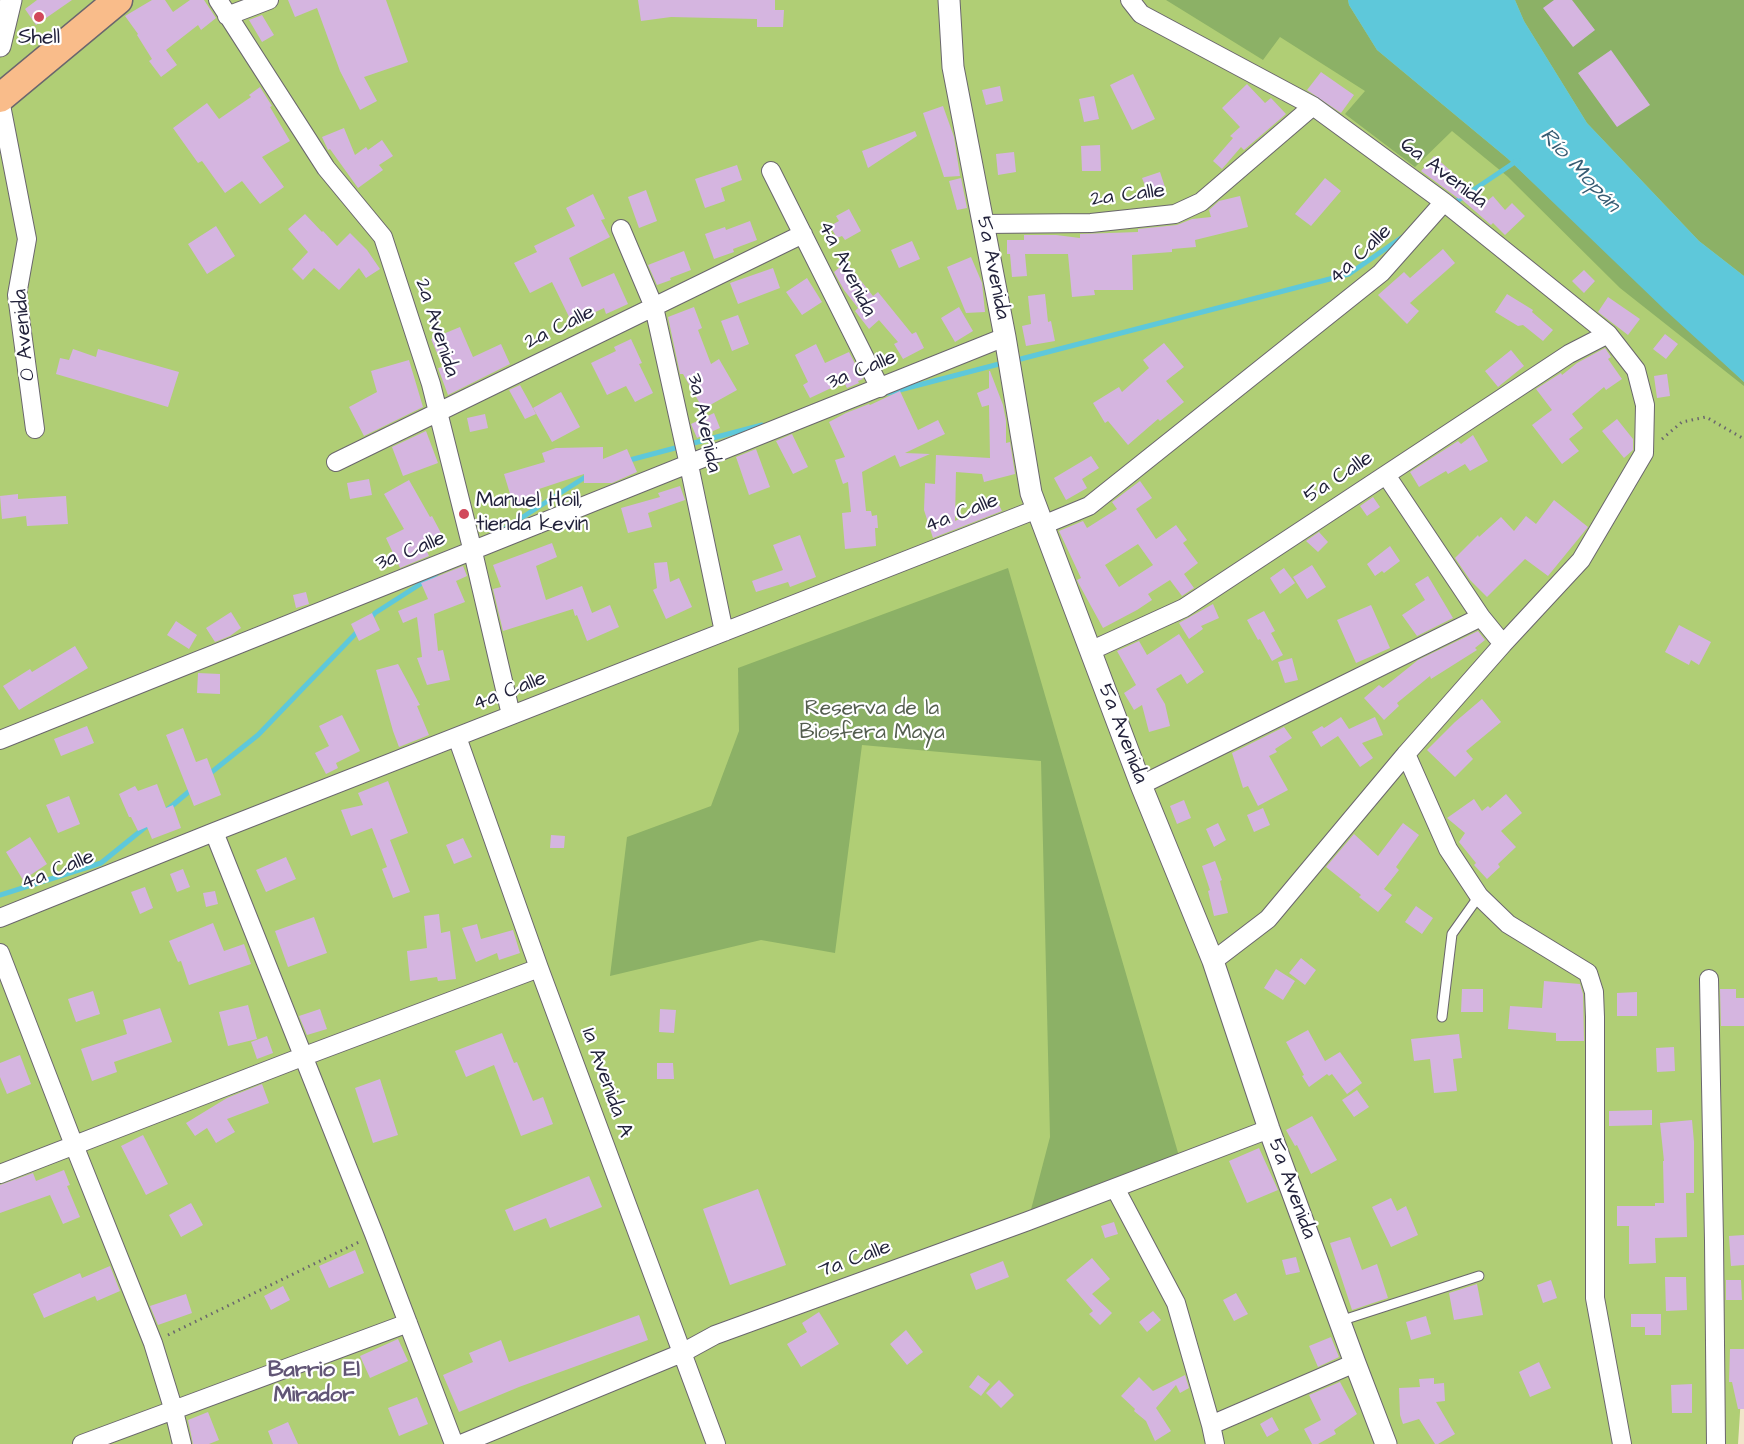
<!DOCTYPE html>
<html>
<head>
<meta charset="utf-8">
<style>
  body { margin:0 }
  canvas { display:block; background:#f1e5ca }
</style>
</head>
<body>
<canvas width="1744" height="1444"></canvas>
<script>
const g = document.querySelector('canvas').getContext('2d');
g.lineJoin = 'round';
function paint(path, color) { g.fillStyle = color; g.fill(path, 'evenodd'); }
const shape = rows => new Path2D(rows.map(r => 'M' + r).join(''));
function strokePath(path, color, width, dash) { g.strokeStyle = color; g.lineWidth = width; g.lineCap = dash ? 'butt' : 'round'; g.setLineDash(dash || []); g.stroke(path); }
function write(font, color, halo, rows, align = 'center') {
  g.font = font + ' "Architects Daughter",sans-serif'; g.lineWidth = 4.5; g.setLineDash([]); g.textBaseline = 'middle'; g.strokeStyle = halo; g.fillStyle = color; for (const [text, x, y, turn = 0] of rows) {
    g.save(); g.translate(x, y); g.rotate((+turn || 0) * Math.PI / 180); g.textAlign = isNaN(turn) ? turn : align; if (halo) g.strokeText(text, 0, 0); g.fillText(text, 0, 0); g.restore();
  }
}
paint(shape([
  [0,0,1744,0,1744,1347,1738,1444,0,1444]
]), '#b0ce75');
paint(shape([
  [1166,0,1348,0,1349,5,1377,50,1507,158,1744,382,1744,386,1620,288,1507,176,1452,131,1415,167,1345,114,1365,91,1280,37,1263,60],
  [1515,0,1744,0,1744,276,1699,241,1587,123,1524,21],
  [1008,568,1181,1163,1028,1221,1050,1137,1041,761,862,745,835,953,761,940,610,976,627,837,711,806,739,731,738,668]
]), '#8cb166');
paint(shape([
  [1348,0,1515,0,1524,21,1587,123,1699,241,1744,276,1744,382,1665,310,1507,158,1377,50,1349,5]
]), '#5ec8da');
strokePath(shape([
  [1451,205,1518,160],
  [1013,361,1349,274,1401,238],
  [888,393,1003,363],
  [626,461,762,425],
  [504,529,590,474],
  [370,619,375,613,436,574],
  [208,775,258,735,359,630],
  [167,810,192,789],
  [0,895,101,863,148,825]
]), '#5ec8da', 5);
paint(shape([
  [37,0,72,0,36,25,25,9],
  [152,0,165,0,173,12,190,0,204,0,216,18,201,30,198,25,166,50,177,65,161,77,149,61,152,59,137,35,138,34,125,16],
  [288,0,386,0,408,62,364,77,377,101,360,110,340,71,317,8,295,17],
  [638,0,775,0,775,10,784,10,783,27,757,27,757,19,671,17,641,21],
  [1554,0,1572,0,1595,30,1573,47,1543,8],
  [262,15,274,35,262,42,249,20],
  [1611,50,1650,105,1617,127,1578,73],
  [1321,72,1354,95,1341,113,1307,90],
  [1133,74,1155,119,1132,130,1110,85],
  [1247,84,1265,103,1271,98,1286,114,1244,150,1241,147,1222,169,1213,161,1233,138,1230,136,1240,127,1222,108],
  [1000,86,1003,101,986,105,982,90],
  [260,87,272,106,270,107,290,141,262,157,284,187,260,204,242,181,225,193,202,161,198,163,173,128,207,103,219,119,251,97,249,95],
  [1094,96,1099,119,1084,122,1079,99],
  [943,106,954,137,960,176,944,177,923,113],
  [344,128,355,155,366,147,368,150,382,140,393,156,379,165,383,170,358,188,330,149,328,150,322,137],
  [915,131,917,136,868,168,862,151],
  [1100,145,1101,171,1082,171,1081,146],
  [1014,152,1016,172,998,175,996,154],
  [1434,156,1486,202,1493,196,1505,210,1512,203,1525,216,1505,235,1493,223,1491,225,1460,198,1459,199,1421,171],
  [737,165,742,180,721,188,725,201,705,208,695,179],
  [1160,172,1165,187,1148,193,1142,178],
  [961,178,967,208,957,210,949,181],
  [1325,178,1341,191,1311,226,1295,214],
  [646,190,657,221,639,228,628,197],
  [593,194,605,219,601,220,610,237,569,258,582,287,614,273,628,304,606,314,604,308,572,323,552,282,530,293,514,263,537,252,534,246,575,226,566,208],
  [1240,196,1248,227,1195,240,1196,247,1172,249,1172,252,1132,255,1133,290,1094,290,1095,295,1072,297,1068,254,1025,254,1027,276,1012,277,1010,254,1007,254,1007,240,1024,240,1024,235,1056,235,1080,238,1080,234,1138,232,1138,229,1177,225,1192,219,1211,217,1209,210,1219,201],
  [849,209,861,231,845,240,842,236,837,238,830,226,839,221,836,216],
  [305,214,322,232,323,231,337,246,350,233,367,250,380,269,366,278,359,268,339,290,314,268,303,280,292,269,308,252,288,229],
  [750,221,757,240,733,249,734,252,714,259,705,234,725,227,726,230],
  [216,226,235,256,207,274,188,244],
  [912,241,920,259,899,268,891,250],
  [1443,249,1455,263,1410,303,1419,311,1407,324,1378,295,1404,272,1410,278],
  [684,251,691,270,670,278,671,280,657,285,648,265],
  [971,257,982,283,985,312,966,313,947,267],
  [846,262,873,296,878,292,912,334,916,332,924,348,903,359,894,344,898,342,879,320,869,329,855,311,858,308,844,290,834,272],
  [773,268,780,288,738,304,730,283],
  [1584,270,1595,281,1584,293,1572,281],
  [807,278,822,302,802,315,786,292],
  [1045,294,1048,322,1051,321,1055,341,1026,346,1022,326,1031,324,1028,296],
  [1507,294,1533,310,1532,312,1553,330,1543,341,1523,325,1518,326,1495,312],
  [1608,297,1640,319,1628,335,1598,312],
  [694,307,702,328,698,330,711,364,719,359,737,390,703,409,683,374,680,374,668,317],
  [959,307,973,331,955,342,941,318],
  [738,315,749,344,732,351,721,321],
  [460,327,473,357,501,344,510,364,448,395,438,368,443,367,431,339],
  [1665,334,1678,344,1666,359,1653,349],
  [631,339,642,363,639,364,653,393,635,402,626,386,607,395,591,363,616,351,614,347],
  [1164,343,1184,367,1166,381,1184,402,1160,421,1158,419,1128,445,1108,421,1105,423,1093,403,1119,387,1122,392,1149,368,1143,360],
  [816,344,825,363,849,352,863,379,858,381,859,383,847,388,844,382,810,398,803,385,808,382,795,355],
  [1605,348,1611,357,1608,359,1622,379,1606,390,1604,387,1572,414,1583,428,1569,439,1579,451,1562,464,1532,425,1552,410,1536,389,1561,373,1562,375,1577,363],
  [73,349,96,357,98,349,179,372,168,407,56,374,60,358,69,360],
  [1511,350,1524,366,1498,387,1485,371],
  [409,360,423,407,364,436,349,407,377,392,371,371],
  [989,371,990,371,1003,405,1006,421,1006,443,1010,442,1015,474,984,482,982,474,956,472,955,521,997,501,1002,511,933,538,924,510,925,483,935,484,936,455,990,458,989,405,982,407,977,393,989,388],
  [1667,374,1670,396,1657,398,1654,376],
  [520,385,536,414,525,419,509,390],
  [900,391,918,430,938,420,945,434,905,453,930,454,900,467,895,455,862,472,866,511,871,511,872,516,877,515,878,528,875,528,876,546,845,549,842,513,851,512,848,482,843,484,835,460,845,457,829,422,846,413,869,404,870,405],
  [561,392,580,427,552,442,533,408],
  [714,413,720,428,697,438,691,424],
  [485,414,488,428,470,432,467,418],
  [1617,419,1633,439,1633,450,1624,458,1602,431],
  [426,431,438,463,403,476,392,447],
  [792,434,808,467,793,474,776,441],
  [1473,435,1488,461,1470,471,1465,464,1448,474,1446,471,1419,487,1410,472,1458,441,1461,444],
  [603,447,603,459,627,449,637,472,612,483,584,483,584,474,539,489,542,499,514,507,504,474,545,462,542,453,556,448],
  [756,449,770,487,749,495,736,457],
  [1091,456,1099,468,1082,479,1087,488,1066,500,1054,478],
  [369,479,372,495,350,499,347,483],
  [409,480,430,517,432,516,441,533,422,541,429,556,400,568,386,538,404,529,384,494],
  [1140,481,1152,498,1136,509,1156,539,1176,525,1187,540,1183,543,1198,563,1184,574,1194,588,1182,596,1170,580,1148,594,1152,600,1137,610,1103,628,1080,586,1077,580,1081,578,1059,531,1083,521,1087,528,1117,509,1112,502],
  [1138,544,1153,565,1119,587,1105,565],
  [680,486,685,500,648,513,652,527,628,533,621,508,660,497,658,493],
  [18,494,18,499,66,496,68,524,27,526,26,516,2,519,0,496],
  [1373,497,1380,507,1367,516,1360,506],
  [1554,500,1588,527,1548,576,1525,559,1487,597,1470,580,1455,558,1478,535,1479,537,1501,517,1514,531,1526,516,1536,524],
  [1319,532,1328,542,1318,552,1306,541],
  [800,535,816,577,790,587,788,582,756,592,752,581,783,570,773,545],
  [552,543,557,557,536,566,546,600,582,586,592,613,610,605,619,627,587,641,577,615,575,616,573,609,503,631,493,589,501,587,493,565],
  [1390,546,1400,561,1384,573,1382,571,1375,576,1367,564],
  [667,562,670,582,679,578,692,607,666,619,653,590,657,588,654,563],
  [1312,565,1326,587,1307,599,1293,577],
  [463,566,467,576,456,581,465,602,434,614,438,651,443,650,450,680,427,685,417,658,422,657,417,617,403,623,398,611,428,599,421,583],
  [1284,568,1295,583,1280,594,1270,578],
  [1428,576,1453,618,1417,636,1402,615,1425,600,1415,584],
  [306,592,309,604,296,608,293,595],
  [1213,604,1219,618,1201,626,1203,629,1189,639,1179,623],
  [1371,605,1390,648,1356,663,1337,620],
  [1264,611,1275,631,1271,633,1283,655,1272,661,1260,639,1258,640,1247,620],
  [231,612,241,628,230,636,215,642,206,628],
  [372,613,380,630,359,641,351,624],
  [176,621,197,635,189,649,167,635],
  [1679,625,1711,642,1699,665,1691,660,1689,665,1665,652],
  [1478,631,1485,640,1475,648,1477,650,1431,679,1430,676,1397,703,1399,706,1384,720,1364,698,1379,685,1383,688,1418,660],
  [1179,634,1204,672,1187,684,1181,674,1156,689,1165,704,1170,726,1149,732,1142,705,1134,710,1124,693,1136,685,1117,651,1139,641,1147,655],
  [75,646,88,668,19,710,3,686,30,669,32,672],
  [1292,658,1298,680,1285,683,1278,662],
  [398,664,420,705,417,706,429,735,399,747,393,731,376,670],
  [198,673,220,674,220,694,197,693],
  [1482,699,1501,722,1466,751,1473,759,1455,777,1427,750,1455,722],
  [342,715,360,751,336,763,338,768,326,774,315,753,329,746,319,726],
  [1341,717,1349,729,1375,717,1383,735,1362,743,1373,758,1360,767,1338,736,1321,747,1312,732,1322,726,1324,728],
  [87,726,94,743,61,756,54,739],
  [1284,727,1292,738,1275,749,1277,752,1269,756,1288,790,1258,806,1248,786,1243,788,1232,753],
  [183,728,196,762,207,758,221,795,194,806,166,735],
  [388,781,408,833,390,840,410,892,393,898,382,869,387,867,372,828,351,836,341,810,363,805,358,793],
  [157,784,166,808,173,805,181,828,152,839,147,827,138,831,131,817,129,817,119,794,135,786,138,791],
  [1506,794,1522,813,1501,831,1516,847,1498,864,1500,867,1487,879,1474,865,1476,863,1459,842,1465,833,1447,818,1474,799,1482,811,1488,806,1490,808],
  [69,796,80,824,58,833,46,805],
  [1184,800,1191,818,1177,824,1170,806],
  [1263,808,1270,825,1254,832,1247,815],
  [1218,823,1226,840,1214,847,1206,829],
  [1403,823,1419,835,1396,867,1399,870,1384,889,1392,895,1378,912,1359,897,1361,895,1326,867,1354,834,1378,856],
  [551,835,565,836,564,848,550,848],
  [30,837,47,864,23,880,6,852],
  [463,838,472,857,454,864,446,845],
  [286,857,296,879,266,892,256,870],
  [1215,861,1222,880,1220,881,1228,913,1214,916,1208,891,1210,890,1202,866],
  [183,869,190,887,177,892,170,874],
  [145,887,153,908,140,914,131,892],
  [215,891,218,904,206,907,203,893],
  [1416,906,1433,918,1422,934,1405,922],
  [439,914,441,933,450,931,456,979,438,981,437,977,410,981,407,951,427,948,424,916],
  [314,917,327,953,288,967,275,931],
  [213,923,224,951,244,944,251,964,189,985,181,961,178,962,169,941],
  [477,924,481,939,513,930,520,953,499,960,497,953,476,962,462,928],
  [1301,958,1316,970,1305,985,1289,973],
  [1276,969,1295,981,1283,1000,1264,988],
  [1544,981,1580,984,1583,994,1584,1041,1556,1041,1556,1033,1508,1029,1510,1006,1542,1008],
  [1462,989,1483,989,1483,1012,1461,1012],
  [1720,989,1736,989,1736,998,1744,998,1744,1026,1721,1026],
  [93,991,100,1014,76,1022,68,999],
  [1637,992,1637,1016,1617,1016,1617,993],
  [248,1005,257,1039,228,1046,219,1012],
  [160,1008,172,1042,114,1062,117,1072,92,1081,81,1049,127,1034,123,1020],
  [320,1009,327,1029,307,1035,299,1016],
  [660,1009,676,1010,674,1033,659,1032],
  [1308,1030,1325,1061,1340,1052,1362,1083,1347,1094,1332,1074,1329,1076,1327,1074,1309,1087,1302,1076,1304,1075,1286,1042],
  [502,1033,514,1063,517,1062,533,1101,543,1097,553,1124,521,1136,494,1065,466,1077,455,1051],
  [1459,1034,1462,1058,1453,1059,1457,1091,1434,1093,1430,1059,1414,1061,1411,1039],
  [267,1036,273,1053,257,1059,251,1042],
  [1674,1047,1675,1071,1657,1072,1656,1048],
  [20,1055,31,1084,7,1094,0,1077,0,1063],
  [657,1063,673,1063,674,1079,657,1079],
  [380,1079,398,1135,373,1143,355,1088],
  [262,1084,269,1103,227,1119,235,1132,216,1143,207,1128,195,1136,186,1123,227,1098],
  [1357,1090,1369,1107,1354,1117,1342,1100],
  [1652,1110,1652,1125,1609,1126,1609,1111],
  [1312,1116,1337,1160,1311,1174,1297,1145,1295,1146,1286,1130],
  [1692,1120,1694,1142,1694,1193,1686,1193,1687,1237,1655,1238,1656,1263,1629,1264,1629,1226,1617,1226,1617,1206,1655,1206,1655,1203,1664,1203,1663,1161,1664,1161,1660,1123],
  [143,1135,168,1184,146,1195,121,1146],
  [1259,1148,1278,1190,1247,1203,1229,1161],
  [64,1170,70,1185,67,1186,80,1217,63,1224,50,1195,0,1213,0,1185,33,1173,36,1181],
  [589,1176,602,1207,550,1228,546,1218,514,1231,505,1210],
  [758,1189,786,1265,730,1285,703,1209],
  [1391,1198,1397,1211,1406,1206,1418,1235,1391,1247,1372,1207],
  [191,1203,203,1225,181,1237,169,1215],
  [1114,1222,1118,1234,1105,1238,1101,1226],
  [1744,1235,1744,1265,1731,1266,1729,1236],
  [1350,1237,1362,1270,1377,1264,1388,1298,1352,1310,1330,1243],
  [355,1250,364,1273,329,1288,319,1266],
  [1296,1257,1300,1272,1286,1275,1282,1260],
  [1092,1258,1110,1279,1092,1294,1112,1313,1100,1325,1089,1314,1093,1311,1066,1280],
  [1003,1261,1009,1277,976,1290,970,1274],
  [110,1266,120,1291,97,1301,95,1296,44,1318,33,1294,80,1273,82,1278],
  [1665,1277,1686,1277,1687,1310,1666,1311],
  [1551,1280,1557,1298,1543,1303,1537,1285],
  [1726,1280,1741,1280,1742,1300,1726,1300],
  [1477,1284,1483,1315,1454,1320,1449,1293],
  [283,1286,290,1300,271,1310,264,1296],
  [1236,1293,1248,1314,1234,1321,1223,1300],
  [186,1294,192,1313,158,1325,150,1306],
  [1153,1311,1161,1320,1147,1332,1139,1322],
  [819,1312,839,1344,801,1367,787,1344,807,1332,802,1323],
  [1631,1314,1661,1314,1661,1335,1645,1335,1645,1327,1631,1327],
  [639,1315,648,1340,519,1387,459,1412,443,1375,473,1362,469,1353,501,1340,509,1362],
  [1426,1316,1431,1334,1411,1340,1406,1322],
  [906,1330,923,1352,907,1365,890,1344],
  [1331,1337,1339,1357,1318,1367,1309,1346],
  [398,1339,408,1361,370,1378,360,1356],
  [1730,1349,1744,1349,1744,1409,1738,1409,1732,1382,1729,1382],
  [1539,1362,1551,1388,1530,1397,1519,1372],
  [978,1375,990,1384,981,1396,969,1387],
  [1185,1375,1189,1388,1180,1393,1176,1385,1156,1408,1171,1431,1155,1441,1146,1421,1134,1411,1135,1409,1121,1396,1139,1377,1153,1391],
  [1434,1378,1434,1384,1444,1383,1445,1401,1436,1402,1455,1434,1438,1444,1435,1444,1419,1419,1403,1424,1400,1415,1399,1388,1420,1387,1419,1379],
  [999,1380,1014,1395,1001,1408,986,1393],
  [1340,1382,1357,1414,1334,1430,1336,1434,1318,1444,1312,1444,1304,1429,1321,1420,1309,1395],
  [1692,1384,1692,1413,1672,1413,1671,1385],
  [417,1397,428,1424,399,1436,388,1408],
  [208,1412,219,1440,209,1444,193,1444,188,1420],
  [1272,1417,1279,1430,1267,1437,1260,1424],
  [288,1422,298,1444,273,1444,268,1431]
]), '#d5b5e0');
const service = shape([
  [1442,1017,1452,934,1479,896],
  [1340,1321,1479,1276]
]);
const minor = shape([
  [218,0,326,168,383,237,431,384,473,552,511,715],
  [1130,0,1141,14,1313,106,1444,202,1608,334,1636,370,1645,405,1644,453,1581,560,1503,644,1406,754,1268,919,1213,961],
  [227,16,269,0],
  [0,100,27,239,17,295,35,429],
  [771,171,880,388],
  [983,224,1091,223,1175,214,1201,202,1313,106],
  [621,229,654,307,689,465,724,632],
  [336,462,803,234],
  [1386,475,1481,617,1503,644],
  [1043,525,1089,506,1381,273,1444,202],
  [1090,651,1184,608,1569,354,1608,334],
  [457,737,539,968,716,1444],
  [0,740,1005,337],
  [1406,754,1448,849,1479,896,1508,924,1588,973,1594,992,1595,1017,1595,1298,1622,1444],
  [1141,785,1481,617],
  [214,832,374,1234,454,1444],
  [0,918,214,832,1037,509],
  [0,953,74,1145,153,1343,174,1411,182,1444],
  [1709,979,1714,1241,1716,1444],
  [0,1174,302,1057,539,968],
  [1115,1188,1176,1303,1211,1425,1215,1444],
  [1211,1425,1355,1363],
  [82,1444,408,1323],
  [461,1444,682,1353,715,1335,1028,1221,1269,1129]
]);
const tertiary = shape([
  [949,0,953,67,1005,337,1031,493,1141,785,1213,961,1269,1129,1355,1363,1386,1444],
  [0,46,11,0]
]);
const trunk = shape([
  [0,98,118,0]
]);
strokePath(service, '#6a666d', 11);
strokePath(minor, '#6a666d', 20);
strokePath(tertiary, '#6a666d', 23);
strokePath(trunk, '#6a666d', 31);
strokePath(shape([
  [1662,439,1682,422,1706,417,1744,439],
  [168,1335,359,1242]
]), '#6a666d', 3, [1.5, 4.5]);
strokePath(service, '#fff', 9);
strokePath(minor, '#fff', 18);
strokePath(tertiary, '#fff', 21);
strokePath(trunk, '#f9bc8a', 28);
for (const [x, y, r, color] of [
  [39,17,6,"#d1495b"],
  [464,514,6,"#d1495b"]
]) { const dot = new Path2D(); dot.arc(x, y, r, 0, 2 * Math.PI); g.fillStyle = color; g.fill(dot); strokePath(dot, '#fff', 2); }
write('21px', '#22223b', '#fff', [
  ["Shell",39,39],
  ["Manuel Hoil,",476,502,"left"],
  ["tienda kevin",476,526,"left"]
]);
write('21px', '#22223b', '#fff', [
  ["6a Avenida",1443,174,37],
  ["2a Calle",1128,196,-7],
  ["4a Calle",1361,255,-43],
  ["5a Avenida",992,268,79],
  ["4a Avenida",846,269,63],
  ["2a Avenida",436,328,72],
  ["2a Calle",560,328,-26],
  ["0 Avenida",25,335,-95],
  ["3a Calle",862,371,-22],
  ["3a Avenida",703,423,78],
  ["5a Calle",1339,478,-33],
  ["4a Calle",962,514,-21],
  ["3a Calle",411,552,-22],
  ["4a Calle",510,692,-21],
  ["5a Avenida",1122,734,69],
  ["4a Calle",58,871,-22],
  ["1a Avenida A",606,1083,70],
  ["5a Avenida",1291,1189,70],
  ["7a Calle",855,1260,-20]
]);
write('21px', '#545e4f', '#fff', [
  ["Reserva de la",872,710],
  ["Biosfera Maya",872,734]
]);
write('italic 22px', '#375c73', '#fff', [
  ["Río Mopán",1579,171,47]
]);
write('bold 22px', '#615575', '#fff', [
  ["Barrio El",314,1371],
  ["Mirador",314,1396]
]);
</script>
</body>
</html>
